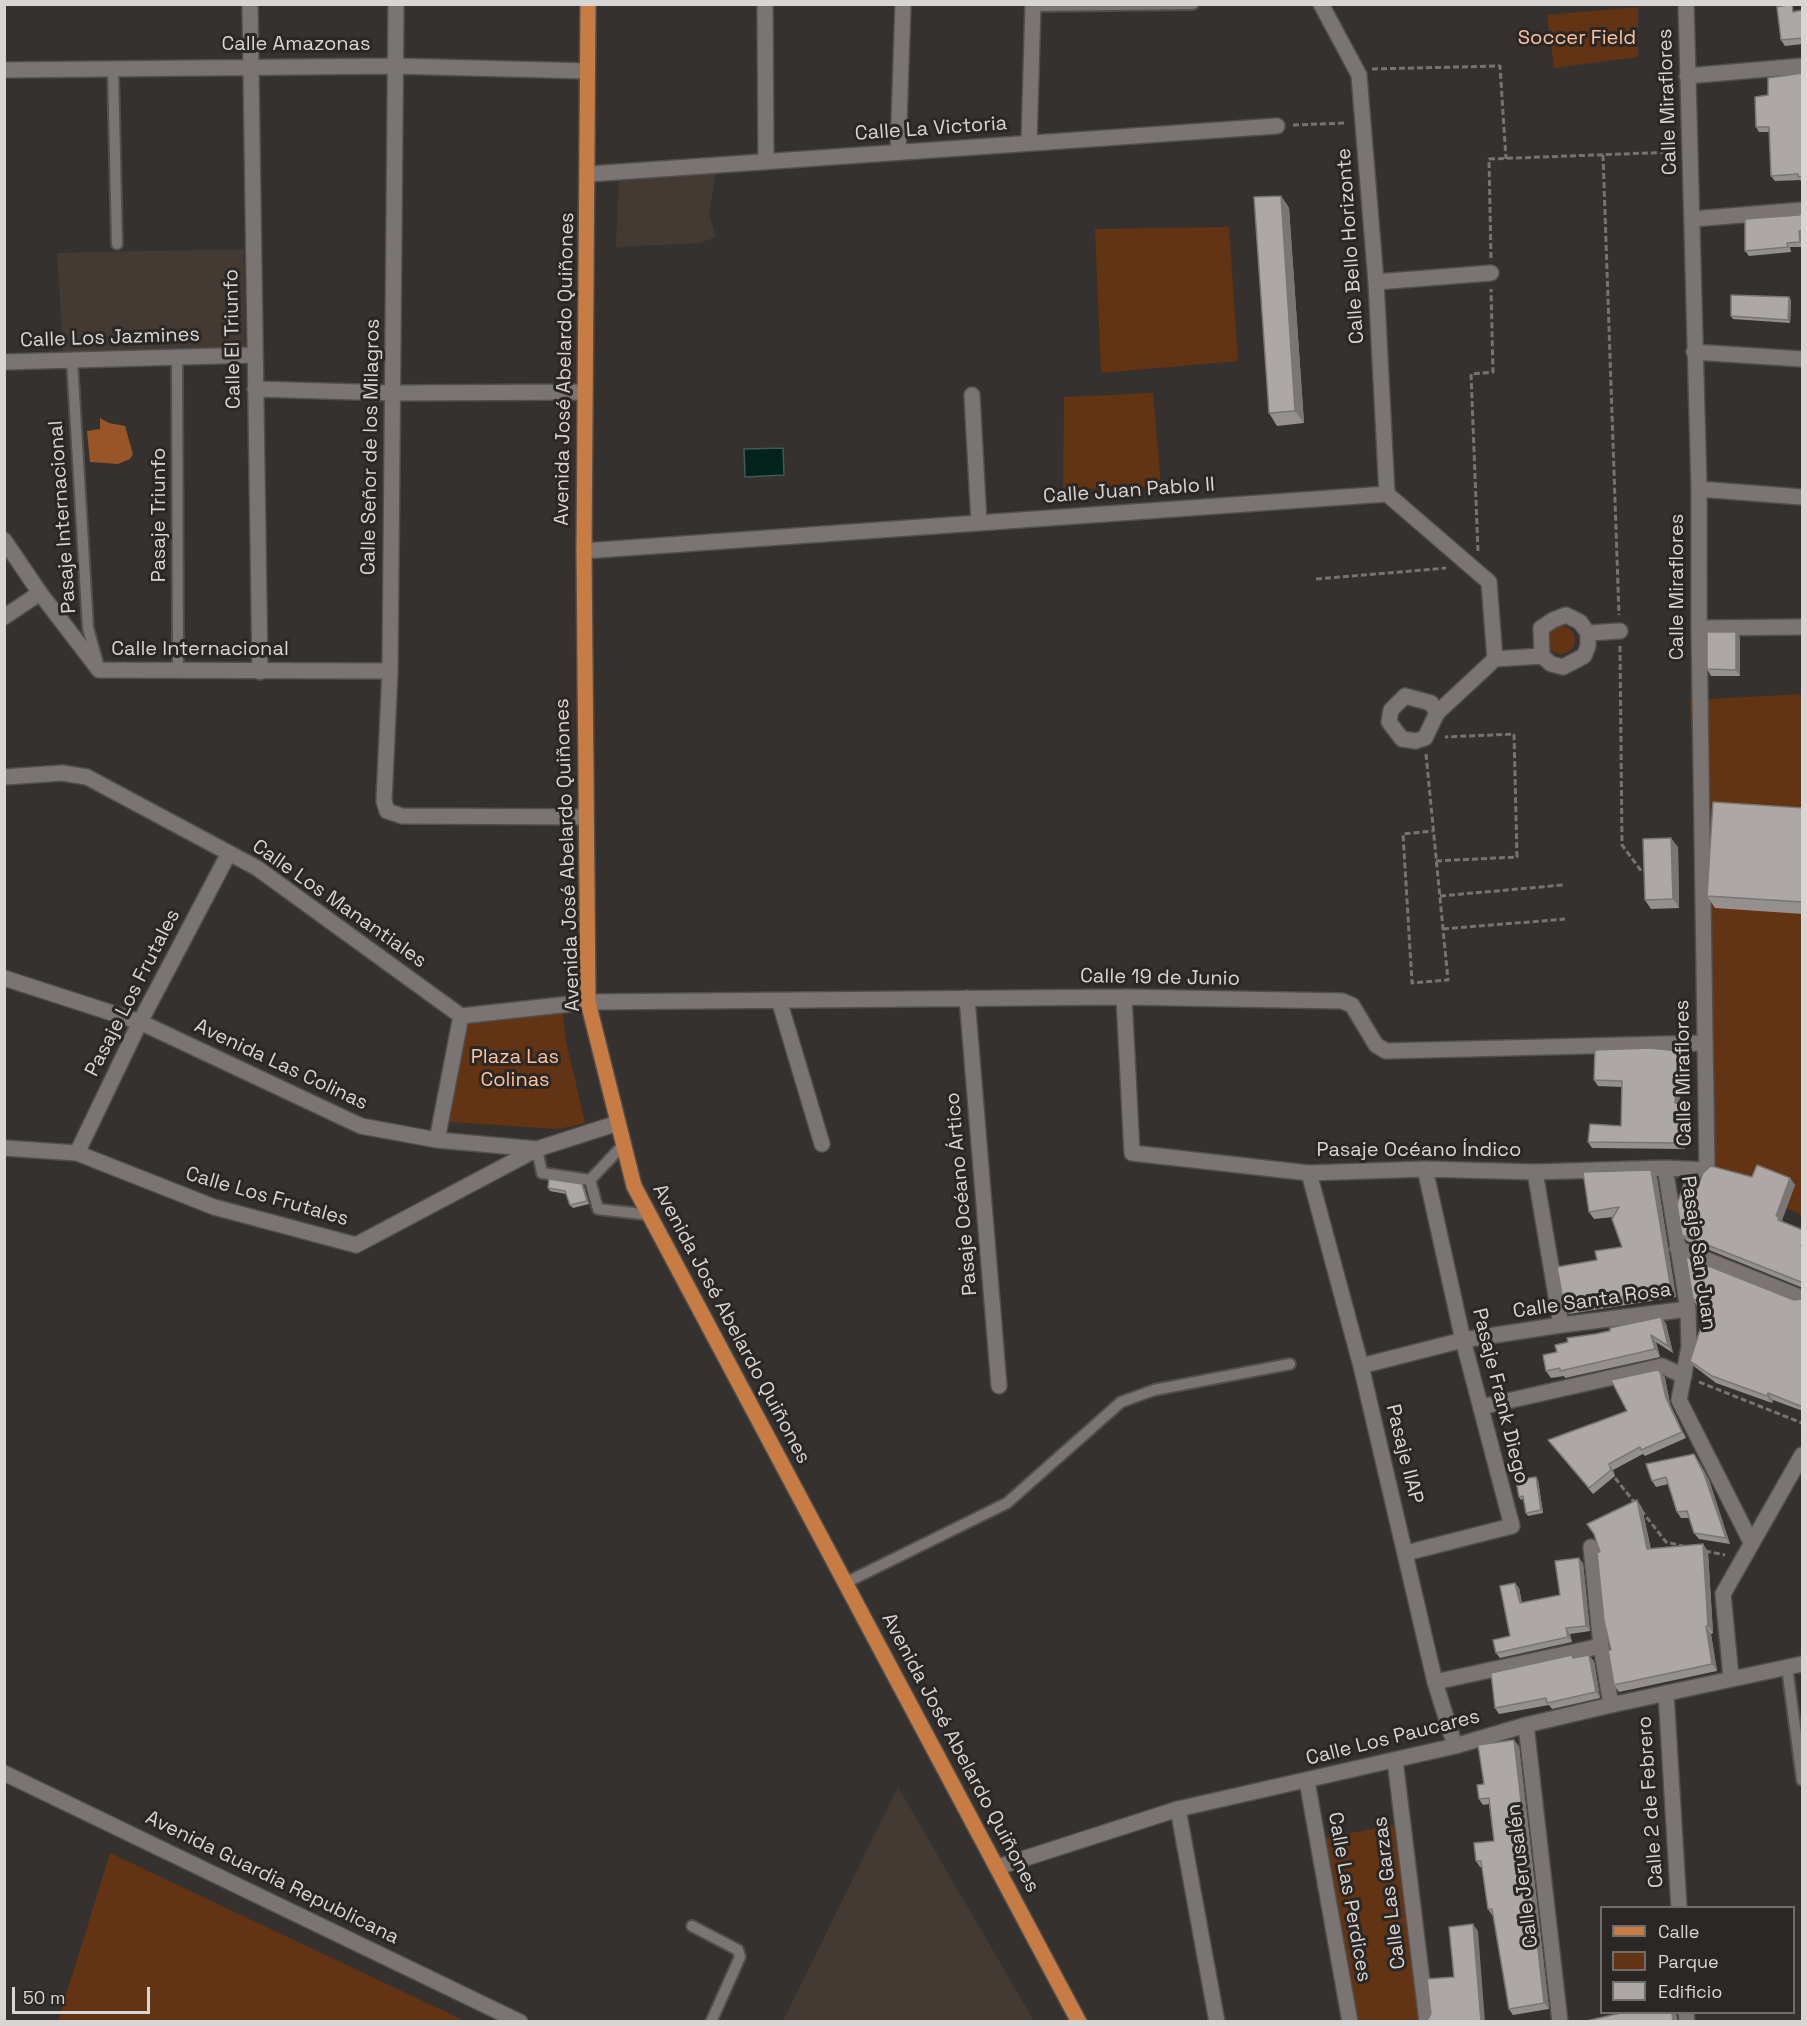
<!DOCTYPE html>
<html>
<head>
<meta charset="utf-8">
<style>
  body { margin:0 }
  #map { position:relative; width:1807px; height:2026px; overflow:hidden; background:#35312e; font-family:"Space Grotesk",sans-serif }
  canvas { display:block }
  .frame { position:absolute; inset:0; border:6px solid #d8d6d4; pointer-events:none }
  .legend { position:absolute; left:1600px; top:1906px; width:195px; height:108px; box-sizing:border-box; background:#2b2725; border:2px solid #706d6b; margin:0; padding:8px 10px; list-style:none; font-size:18px; color:#d8d6d4 }
  .legend li { display:flex; align-items:center; gap:12px; height:30px }
  .legend b { width:30px; border:2px solid #706d6b }
  .scale { position:absolute; left:12px; top:1987px; width:138px; height:27px; box-sizing:border-box; border:3px solid #d8d6d4; border-top:0; padding-left:8px; font-size:18px; line-height:21px; white-space:nowrap; color:#d8d6d4; -webkit-text-stroke:4px #2b2725; paint-order:stroke }
</style>
</head>
<body>
<div id="map">
<canvas width="1807" height="2026"></canvas>
<div class="frame"></div>
<ul class="legend">
<li><b style="height:8px;background:#c67c42"></b>Calle</li>
<li><b style="height:16px;background:#623414"></b>Parque</li>
<li><b style="height:16px;background:#ada8a5"></b>Edificio</li>
</ul>
<div class="scale">50 m</div>
</div>
<script>
const g = document.querySelector('canvas').getContext('2d');
g.lineJoin = 'round';
function paint(path, color) { g.fillStyle = color; g.fill(path, 'evenodd'); }
const shape = rows => new Path2D(rows.map(r => 'M' + r).join(''));
function strokePath(path, color, width, dash) { g.strokeStyle = color; g.lineWidth = width; g.lineCap = dash ? 'butt' : 'round'; g.setLineDash(dash || []); g.stroke(path); }
function write(font, color, halo, rows, align = 'center') {
  g.font = font + ' "Space Grotesk",sans-serif'; g.lineWidth = 6; g.setLineDash([]); g.textBaseline = 'middle'; g.strokeStyle = halo; g.fillStyle = color; for (const [text, x, y, turn = 0] of rows) {
    g.save(); g.translate(x, y); g.rotate((+turn || 0) * Math.PI / 180); g.textAlign = isNaN(turn) ? turn : align; if (halo) g.strokeText(text, 0, 0); g.fillText(text, 0, 0); g.restore();
  }
}
paint(shape([
  [716,173,709,214,716,237,700,243,616,247,619,177],
  [244,249,245,348,63,353,57,253],
  [898,1787,1034,2021,783,2021]
]), '#433a34');
paint(shape([
  [1638,7,1638,57,1554,68,1547,15],
  [1229,227,1238,361,1101,373,1095,229],
  [1153,393,1161,486,1063,490,1064,397],
  '1547 640a14 14 0 1 1 28 0a14 14 0 1 1-28 0Z',
  [1802,694,1802,1215,1707,1170,1690,700],
  [561,998,566,1041,585,1123,559,1129,450,1122,445,1119,469,1010],
  [1399,1824,1423,2021,1354,2021,1324,1838],
  [110,1853,465,2021,58,2021]
]), '#623414');
paint(shape([
  [100,418,109,423,125,426,133,454,130,459,118,464,90,462,87,431,100,429]
]), '#975528');
const water = shape([
  [783,448,784,475,745,477,744,449,783,448]
]);
paint(water, '#03241c');
strokePath(water, '#435953', 1.5);
const lane = shape([
  [1033,6,1193,4],
  [113,70,117,244],
  [177,357,178,672],
  [72,360,88,628,98,664],
  [624,1144,590,1180,598,1209,650,1215],
  [537,1149,542,1173,590,1180],
  [845,1583,1007,1503,1121,1402,1154,1390,1290,1364],
  [1787,1667,1802,1780],
  [692,1926,738,1950,740,1957,711,2022]
]);
const street = shape([
  [250,4,260,672],
  [396,4,390,671,384,801,387,811,402,816,585,817],
  [765,4,766,162],
  [1321,4,1359,75,1376,282,1387,494],
  [4,70,394,66,587,71],
  [1687,76,1802,66],
  [1029,143,1033,4],
  [898,152,903,4],
  [589,174,1277,126],
  [1693,219,1802,210],
  [1376,282,1491,273],
  [1694,352,1802,359],
  [4,362,253,355],
  [255,389,393,393,584,392],
  [972,395,979,523],
  [1699,489,1802,497],
  [4,540,40,593,99,670,390,671],
  [584,551,1387,494,1489,582,1495,659,1437,713],
  [4,617,40,593],
  [1699,628,1802,627],
  [1588,633,1620,631],
  [1495,659,1542,656,1551,664,1563,667,1584,656,1588,646,1588,633,1580,622,1566,615,1553,620,1541,628,1542,656],
  [1405,696,1431,703,1437,713,1425,738,1416,741,1402,739,1389,722,1391,710,1405,696],
  [4,777,62,773,87,777,257,868,461,1016,588,1002,1124,997,1342,1001,1352,1005,1376,1045,1386,1051,1705,1043],
  [4,978,140,1022,361,1126,437,1140,537,1149,618,1123],
  [1124,997,1132,1153,1309,1173,1425,1169,1535,1172,1665,1168,1707,1170,1699,628,1699,489,1686,4],
  [967,998,999,1386],
  [779,1000,822,1144],
  [437,1140,461,1016],
  [4,1148,77,1153,214,1207,356,1245,537,1149],
  [77,1153,140,1022,229,853],
  [1665,1168,1688,1309,1689,1347,1679,1400,1751,1542],
  [1535,1172,1561,1325],
  [1309,1173,1361,1366,1435,1682,1455,1746],
  [1677,1248,1802,1298],
  [1361,1366,1463,1340,1561,1325,1688,1309],
  [1481,1407,1662,1366,1684,1376],
  [1591,1547,1601,1646,1611,1705],
  [1406,1553,1512,1526,1463,1340,1425,1169],
  [1731,1677,1723,1594,1802,1455],
  [1435,1682,1601,1646],
  [1666,1693,1679,1908],
  [1526,1725,1560,2022],
  [1395,1760,1427,2022],
  [4,1773,520,2022],
  [1307,1781,1350,2022],
  [1178,1809,1217,2022],
  [998,1867,1178,1809,1455,1746,1526,1725,1611,1705,1802,1664],
  [1686,2012,1687,2022]
]);
const primary = shape([
  [588,4,584,551,588,1002,634,1186,1079,2022]
]);
strokePath(lane, '#514e4c', 14);
strokePath(street, '#514e4c', 18);
strokePath(primary, '#514e4c', 18);
strokePath(shape([
  [1372,69,1500,66,1506,159],
  [1293,125,1347,123],
  [1603,155,1619,615],
  [1491,258,1489,159,1675,152],
  [1478,551,1471,374,1493,372,1491,289],
  [1316,579,1446,568],
  [1620,646,1622,845,1642,872],
  [1426,754,1443,929,1448,980,1412,983,1403,834,1433,831],
  [1436,861,1517,857,1514,734,1445,737],
  [1440,896,1563,885],
  [1443,929,1565,919],
  [1699,1382,1802,1423],
  [1615,1478,1635,1503],
  [1641,1510,1666,1542,1687,1547],
  [1705,1551,1725,1555]
]), '#767370', 3, [6, 3]);
strokePath(lane, '#7a7572', 10);
strokePath(street, '#7a7572', 15);
strokePath(primary, '#c67c42', 15);
paint(shape([
  [1796,10,1797,11,1803,10,1803,44,1785,46,1781,40],
  [1803,73,1803,182,1800,180,1775,181,1771,176,1769,132,1759,132,1756,127,1768,95],
  [1281,196,1289,208,1304,423,1277,426,1269,413],
  [1803,213,1803,247,1790,247,1791,252,1749,256,1745,251],
  [1789,297,1791,300,1790,323,1733,319,1731,316],
  [1736,632,1740,638,1740,676,1711,676,1707,669],
  [1803,808,1803,914,1715,908,1707,896],
  [1678,847,1679,908,1651,909,1645,900],
  [1678,1051,1682,1057,1679,1103,1688,1109,1685,1149,1592,1148,1588,1142,1621,1126,1622,1087,1598,1086,1594,1080],
  [1651,1170,1657,1178,1676,1297,1569,1314,1564,1306,1622,1247,1614,1217,1594,1219,1589,1212],
  [1752,1177,1790,1178,1795,1185,1782,1220,1783,1222,1803,1230,1803,1288,1687,1241,1682,1235,1697,1189],
  [584,1187,589,1204,573,1208,570,1205,566,1194,550,1191,548,1188],
  [1693,1299,1794,1300,1803,1299,1803,1411,1773,1400,1772,1403,1716,1383,1695,1367,1690,1361,1707,1309,1697,1306],
  [1661,1317,1666,1324,1673,1353,1656,1342,1660,1357,1565,1378,1564,1376,1551,1378,1546,1371,1557,1352,1568,1342,1595,1334],
  [1660,1372,1665,1378,1670,1404,1686,1438,1645,1456,1643,1454,1613,1470,1615,1476,1593,1494,1548,1440,1627,1411],
  [1698,1460,1709,1480,1730,1544,1699,1539,1694,1533,1689,1518,1681,1518,1677,1512,1668,1484,1656,1487,1652,1481],
  [1536,1477,1538,1480,1543,1513,1528,1516,1526,1513,1523,1499,1521,1500,1519,1497],
  [1637,1500,1642,1508,1651,1549,1703,1544,1708,1552,1713,1633,1711,1634,1717,1671,1619,1692,1614,1685,1611,1650,1600,1552],
  [1583,1563,1590,1631,1570,1634,1572,1642,1500,1658,1496,1653,1510,1636,1515,1583,1519,1588,1522,1603,1560,1595],
  [1572,1655,1574,1658,1594,1661,1600,1698,1552,1709,1549,1705,1499,1714,1495,1708],
  [1519,1746,1549,2009,1513,2015,1509,2009,1493,1915,1492,1915,1488,1909,1482,1867,1480,1867,1476,1861,1494,1841,1489,1804,1483,1805,1479,1799,1484,1784]
]), '#95908e');
paint(shape([
  [1281,196,1289,208,1304,423,1295,411],
  [1799,231,1803,236,1803,245,1800,242],
  [1789,297,1791,300,1790,323,1788,320],
  [1736,632,1740,638,1740,676,1736,670],
  [1671,838,1678,847,1679,908,1673,899],
  [1678,1051,1682,1057,1679,1109,1675,1103],
  [1684,1104,1688,1109,1685,1149,1681,1143],
  [1651,1170,1657,1178,1676,1297,1671,1290],
  [1790,1178,1795,1185,1782,1220,1784,1223,1778,1220,1776,1216],
  [582,1184,584,1187,589,1204,587,1201],
  [1661,1317,1666,1324,1673,1353,1668,1346],
  [1651,1335,1656,1342,1660,1357,1655,1349],
  [1660,1372,1665,1378,1670,1404,1686,1438,1682,1432,1666,1398],
  [1768,1393,1773,1400,1772,1403,1767,1396],
  [1694,1454,1698,1460,1709,1480,1730,1544,1726,1538],
  [1609,1464,1613,1470,1615,1476,1611,1470],
  [1536,1477,1538,1480,1543,1513,1541,1510],
  [1637,1500,1642,1508,1652,1557,1647,1549],
  [1703,1544,1708,1552,1713,1633,1708,1626],
  [1579,1558,1583,1563,1590,1631,1586,1626],
  [1515,1583,1519,1588,1523,1609,1520,1603],
  [1706,1626,1711,1634,1717,1671,1712,1664],
  [1566,1628,1570,1634,1572,1642,1568,1637],
  [1589,1655,1594,1661,1600,1698,1596,1692],
  [1514,1740,1519,1746,1549,2009,1544,2003],
  [1473,1924,1478,1931,1485,2022,1481,2022],
  [1672,2013,1676,2013,1678,2022,1673,2022]
]), '#797674');
const building = shape([
  [1792,4,1793,12,1803,10,1803,38,1781,40,1777,7,1792,4],
  [1803,73,1803,176,1798,177,1798,174,1771,176,1769,127,1756,127,1755,97,1768,95,1768,78,1803,73],
  [1281,196,1295,411,1269,413,1254,197,1281,196],
  [1803,213,1803,231,1799,231,1800,242,1787,243,1788,247,1745,251,1745,219,1799,215,1803,213],
  [1731,295,1789,297,1788,320,1731,316,1731,295],
  [1707,632,1736,632,1736,670,1707,669,1707,632],
  [1713,802,1803,808,1803,902,1707,896,1713,802],
  [1671,838,1673,899,1645,900,1643,839,1671,838],
  [1650,1048,1678,1051,1675,1103,1684,1104,1681,1143,1588,1142,1590,1124,1621,1126,1622,1081,1594,1080,1595,1050,1650,1048],
  [1757,1165,1790,1178,1776,1216,1779,1217,1778,1220,1803,1230,1803,1241,1801,1246,1803,1247,1803,1284,1801,1282,1682,1235,1677,1204,1684,1184,1697,1189,1703,1173,1711,1166,1752,1177,1757,1165],
  [1651,1170,1671,1290,1564,1306,1557,1267,1597,1260,1595,1251,1622,1247,1612,1219,1619,1207,1589,1212,1583,1172,1651,1170],
  [549,1179,582,1184,587,1201,570,1205,565,1191,548,1188,549,1179],
  [1686,1257,1794,1300,1803,1299,1803,1407,1768,1393,1767,1396,1712,1376,1690,1361,1708,1305,1693,1299,1686,1257],
  [1661,1317,1668,1346,1651,1335,1655,1349,1560,1371,1560,1368,1546,1371,1543,1355,1557,1352,1555,1345,1568,1342,1567,1338,1595,1334,1610,1331,1610,1328,1661,1317],
  [1657,1370,1660,1372,1666,1398,1682,1432,1641,1450,1640,1447,1609,1464,1611,1470,1589,1488,1548,1440,1627,1411,1611,1380,1657,1370],
  [1694,1454,1704,1474,1726,1538,1694,1533,1687,1511,1677,1512,1666,1477,1652,1481,1646,1464,1694,1454],
  [1536,1477,1541,1510,1526,1513,1523,1496,1519,1497,1516,1480,1536,1477],
  [1637,1500,1647,1549,1703,1544,1708,1626,1706,1626,1712,1664,1614,1685,1608,1650,1611,1650,1604,1621,1597,1552,1600,1552,1594,1534,1587,1524,1637,1500],
  [1579,1558,1586,1626,1566,1628,1568,1637,1496,1653,1493,1640,1510,1636,1500,1586,1515,1583,1520,1603,1560,1595,1555,1561,1579,1558],
  [1572,1655,1573,1658,1589,1655,1596,1692,1547,1703,1546,1698,1495,1708,1491,1673,1572,1655],
  [1514,1740,1544,2003,1509,2009,1492,1909,1488,1909,1481,1861,1476,1861,1474,1843,1494,1841,1489,1798,1479,1799,1477,1785,1484,1784,1478,1745,1514,1740],
  [1473,1924,1481,2022,1426,2022,1431,2014,1427,1979,1454,1977,1449,1927,1473,1924],
  [1621,2013,1672,2013,1673,2022,1582,2022,1621,2013]
]);
paint(building, '#ada8a5');
strokePath(building, '#797674', 1.5);
write('20px', '#fdc3a0', '#2b2725', [
  ["Soccer Field",1577,39],
  ["Plaza Las",515,1058],
  ["Colinas",515,1081]
]);
write('20px', '#d8d6d4', '#2b2725', [
  ["Calle Amazonas",296,45],
  ["Calle Miraflores",1668,102,-92],
  ["Calle La Victoria",931,129,-4],
  ["Calle Bello Horizonte",1351,246,-94],
  ["Calle Los Jazmines",110,338,-2],
  ["Calle El Triunfo",233,339,-91],
  ["Avenida José Abelardo Quiñones",565,369,-89],
  ["Calle Señor de los Milagros",371,447,-89],
  ["Calle Juan Pablo II",1129,491,-4],
  ["Pasaje Triunfo",160,515,-90],
  ["Pasaje Internacional",63,517,-94],
  ["Calle Miraflores",1678,587,-90],
  ["Calle Internacional",200,650],
  ["Avenida José Abelardo Quiñones",568,855,-92],
  ["Calle Los Manantiales",339,904,35],
  ["Calle 19 de Junio",1160,978,1],
  ["Pasaje Los Frutales",133,993,-63],
  ["Avenida Las Colinas",281,1065,25],
  ["Calle Miraflores",1684,1073,-91],
  ["Pasaje Océano Índico",1419,1151],
  ["Pasaje Océano Ártico",962,1194,-95],
  ["Calle Los Frutales",267,1197,16],
  ["Pasaje San Juan",1698,1253,82],
  ["Calle Santa Rosa",1592,1301,-8],
  ["Avenida José Abelardo Quiñones",731,1324,62],
  ["Pasaje Frank Diego",1500,1396,76],
  ["Pasaje IIAP",1404,1454,76],
  ["Calle Los Paucares",1393,1738,-14],
  ["Avenida José Abelardo Quiñones",960,1753,62],
  ["Calle 2 de Febrero",1651,1802,-94],
  ["Calle Jerusalén",1523,1876,-97],
  ["Avenida Guardia Republicana",272,1878,26],
  ["Calle Las Garzas",1390,1893,-97],
  ["Calle Las Perdices",1349,1897,80]
]);
</script>
</body>
</html>
